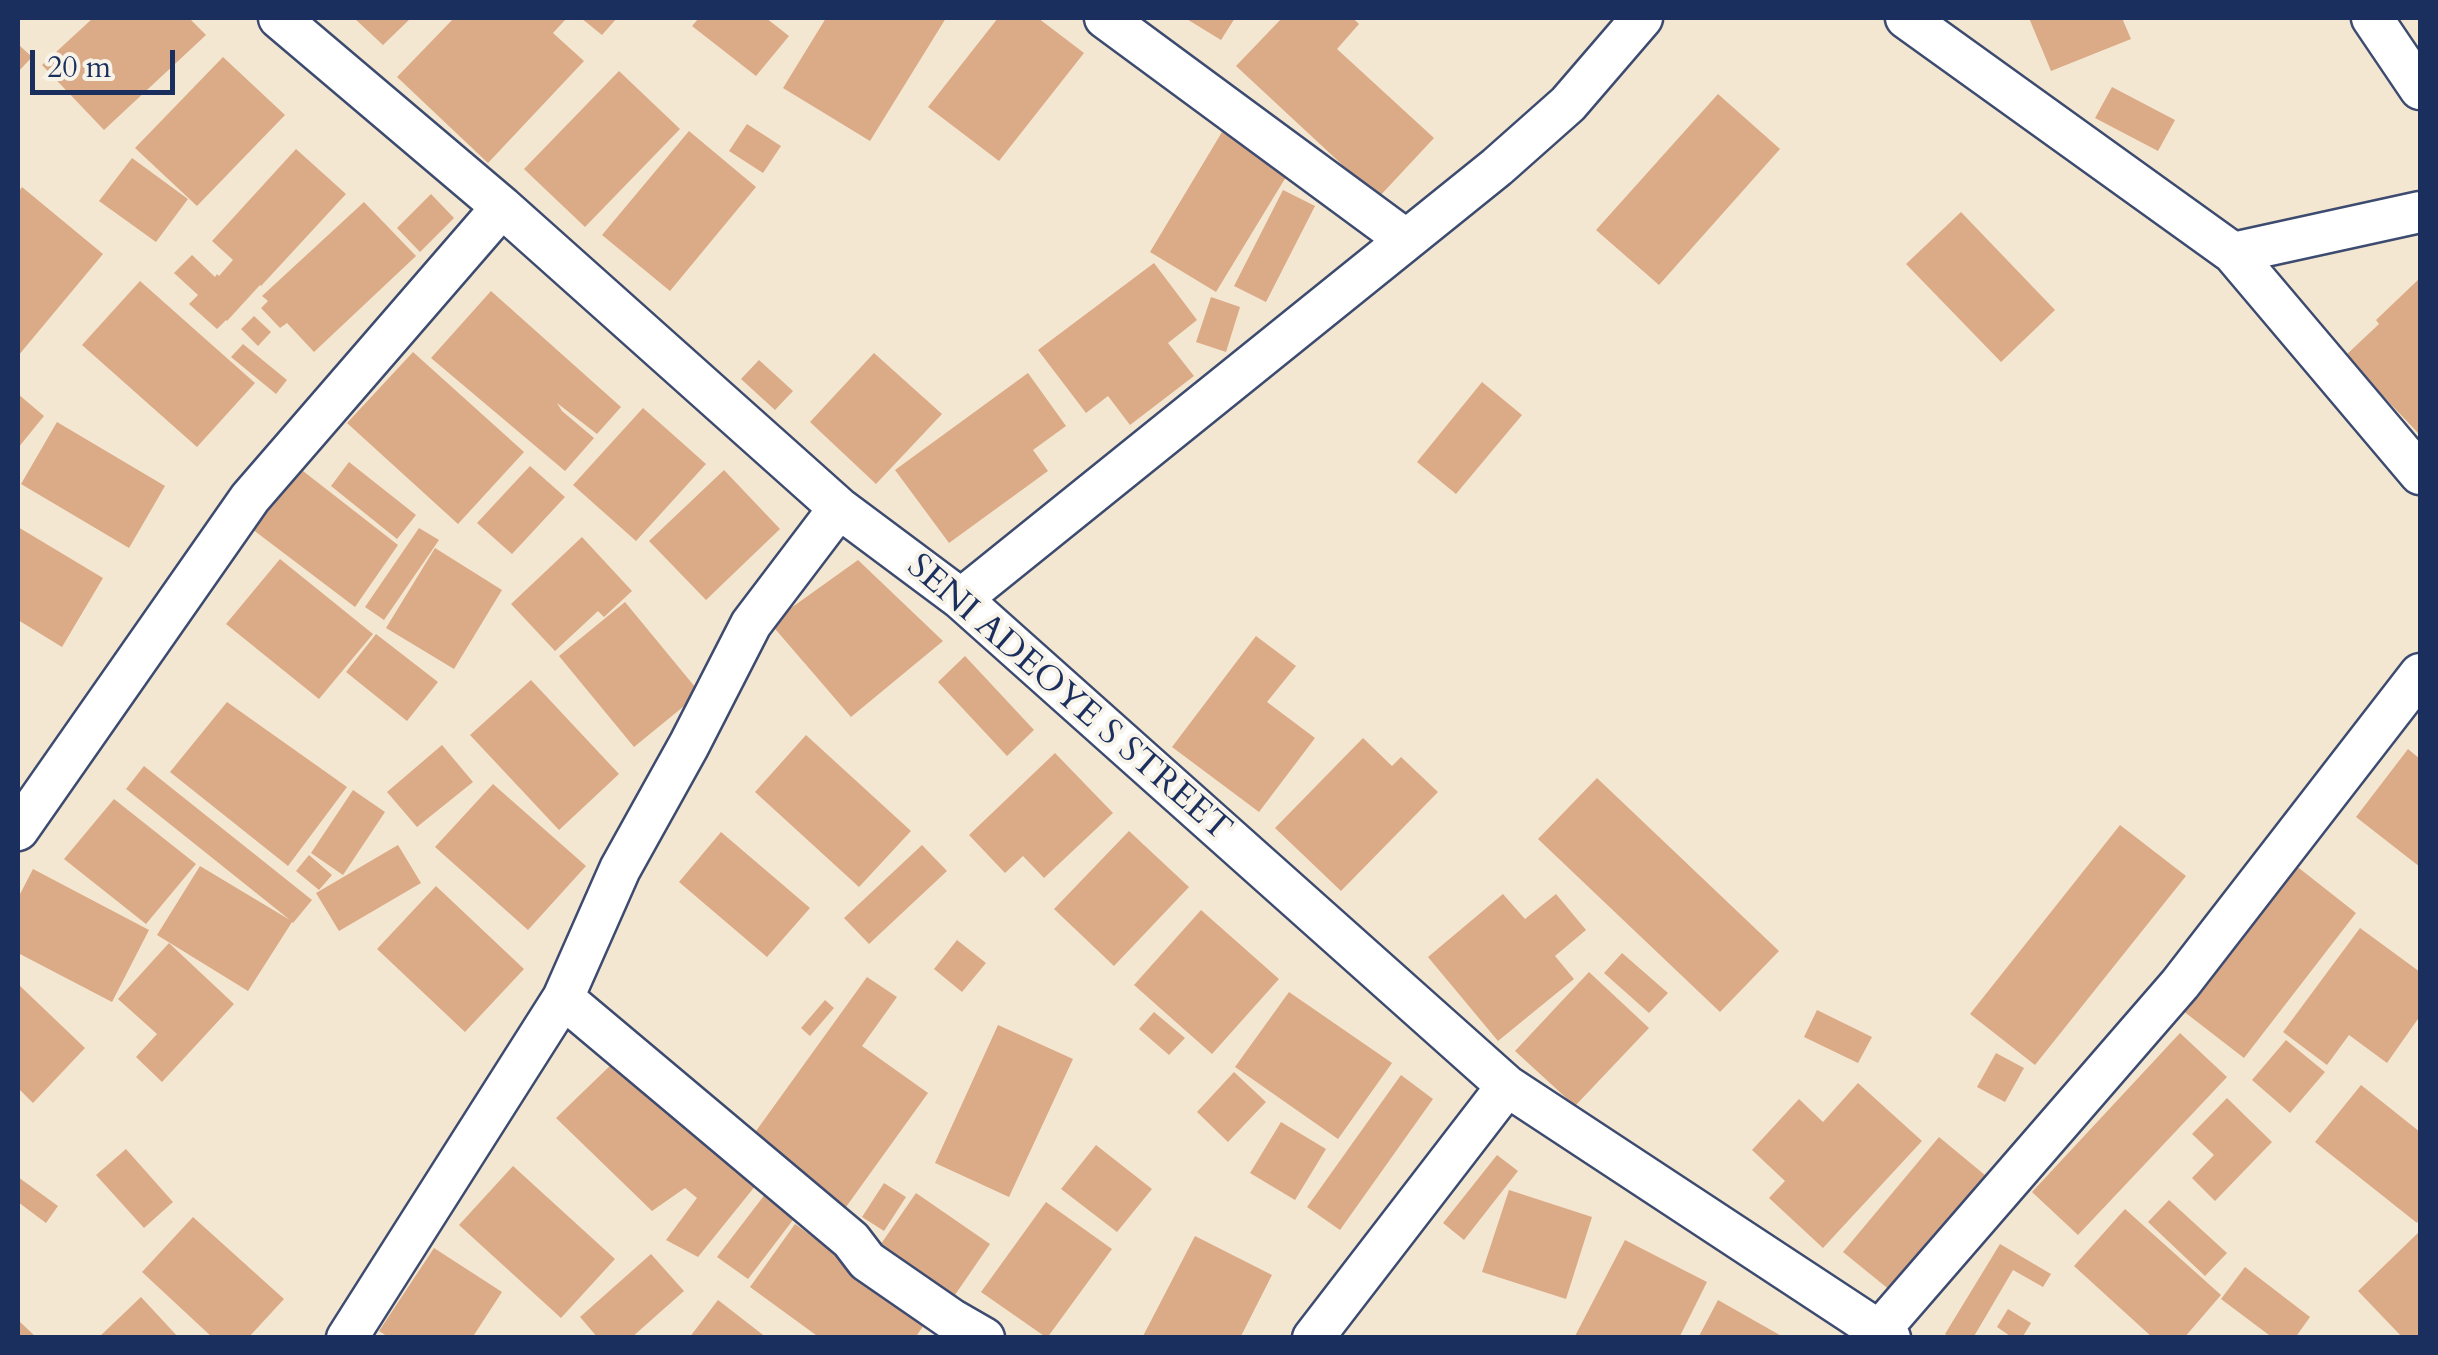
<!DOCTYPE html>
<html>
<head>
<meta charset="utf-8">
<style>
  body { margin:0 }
  #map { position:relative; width:2438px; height:1355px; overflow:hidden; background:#f4e7d1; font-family:Cardo,serif }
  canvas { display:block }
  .frame { position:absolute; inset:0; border:20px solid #1b2f5e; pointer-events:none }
  .scale { position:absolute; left:30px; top:50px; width:145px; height:45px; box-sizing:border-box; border:5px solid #1b2f5e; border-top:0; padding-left:12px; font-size:30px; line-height:35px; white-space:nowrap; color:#1b2f5e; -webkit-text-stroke:8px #f7f3e8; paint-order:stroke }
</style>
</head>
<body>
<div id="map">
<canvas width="2438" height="1355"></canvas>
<div class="frame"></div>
<div class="scale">20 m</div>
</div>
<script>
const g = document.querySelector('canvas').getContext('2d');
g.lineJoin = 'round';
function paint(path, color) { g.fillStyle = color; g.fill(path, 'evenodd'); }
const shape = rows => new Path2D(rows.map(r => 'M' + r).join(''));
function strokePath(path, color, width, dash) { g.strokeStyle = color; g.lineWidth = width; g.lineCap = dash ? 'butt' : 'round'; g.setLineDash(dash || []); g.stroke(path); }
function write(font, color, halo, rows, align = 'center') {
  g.font = font + ' Cardo,serif'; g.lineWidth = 8; g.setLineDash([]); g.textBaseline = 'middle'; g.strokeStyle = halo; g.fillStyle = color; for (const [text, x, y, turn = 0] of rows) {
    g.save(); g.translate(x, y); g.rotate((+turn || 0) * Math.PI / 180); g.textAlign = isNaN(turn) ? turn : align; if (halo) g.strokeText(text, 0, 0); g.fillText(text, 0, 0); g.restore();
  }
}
paint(shape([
  [93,18,189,18,206,35,104,130,42,65],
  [354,18,411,18,383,45],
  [454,18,562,18,565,20,553,33,584,61,488,163,397,77],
  [581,18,617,18,602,35],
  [699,18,766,18,789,36,756,76,692,26],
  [826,18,946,18,870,141,783,88],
  [998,18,1038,18,1084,53,999,161,928,107],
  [1185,18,1235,18,1221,40],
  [1282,18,1353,18,1359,24,1337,49,1434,138,1378,198,1236,66],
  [2029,18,2122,18,2131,39,2051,71],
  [19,45,32,57,18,72,18,46],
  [223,57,285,115,197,206,135,148],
  [619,71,680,129,585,227,524,169],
  [2112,87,2175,120,2158,151,2095,118],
  [1718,94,1780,149,1659,285,1596,230],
  [747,124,781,146,763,173,729,151],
  [689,131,756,187,670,291,602,235],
  [1222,132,1289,172,1216,292,1150,252],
  [296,149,346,194,261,286,260,285,227,321,226,320,217,329,189,304,198,295,174,273,192,255,215,277,217,274,219,276,233,260,212,241],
  [132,158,188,199,156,242,99,201],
  [22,187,103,254,18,356,18,193],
  [1283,190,1315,206,1266,302,1234,286],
  [431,194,454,218,420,252,397,228],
  [364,202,416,256,314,352,287,323,280,328,261,308,268,301,262,296],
  [1961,212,2055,310,2001,362,1906,264],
  [1154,263,1197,320,1168,343,1194,376,1130,425,1108,396,1086,413,1038,350],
  [2420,278,2420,435,2345,356,2379,324,2376,320],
  [140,281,255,383,197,447,82,345],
  [491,291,621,407,597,434,557,403,562,411,594,438,565,471,431,358],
  [1211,297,1240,307,1226,352,1196,342],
  [254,316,271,332,258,346,241,329],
  [243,344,287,380,276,394,231,357],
  [413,352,524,452,458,524,347,423],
  [874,353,942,414,876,484,810,422],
  [759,360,793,391,775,410,741,379],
  [1028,373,1066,426,1033,450,1048,471,949,543,895,470],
  [1482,382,1522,415,1456,494,1417,462],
  [18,394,44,416,18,448],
  [643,408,706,464,636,541,573,485],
  [57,422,165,486,129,548,21,484],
  [349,462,416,515,397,539,331,486],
  [530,466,565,497,512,554,477,523],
  [724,470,780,529,706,600,649,541],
  [303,471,398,545,355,607,252,529],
  [18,527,103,578,62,647,18,620],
  [419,528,439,540,384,620,365,607],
  [582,537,632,591,604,617,598,611,555,651,511,604],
  [435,548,502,590,454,669,386,628],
  [280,559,373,634,319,699,226,624],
  [858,560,943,641,851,717,770,623],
  [625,602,700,693,634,747,559,656],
  [376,634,438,682,407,721,346,672],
  [1256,636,1296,666,1267,702,1315,738,1259,812,1172,747],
  [965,656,1034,730,1007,756,938,682],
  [531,680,619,774,559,830,470,735],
  [227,702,347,787,288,866,170,772],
  [806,735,911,831,859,887,755,792],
  [1363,738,1392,766,1401,757,1438,792,1341,891,1275,828],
  [442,745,473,782,417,827,387,792],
  [2408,749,2420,759,2420,867,2356,817],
  [1055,753,1113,813,1044,878,1023,856,1005,873,969,835],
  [144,766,312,900,293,923,292,922,248,991,157,935,200,866,290,920,126,789],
  [1597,778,1779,951,1720,1012,1538,839],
  [493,784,586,866,528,930,435,847],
  [353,790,385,812,343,875,311,853],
  [114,799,196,864,146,924,64,859],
  [2120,825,2186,876,2035,1065,1970,1014],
  [1129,831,1189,887,1114,966,1054,909],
  [721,832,810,908,767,957,679,882],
  [398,845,421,883,339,931,316,893],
  [922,845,947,871,869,944,844,918],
  [309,855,332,875,319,890,296,871],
  [2290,861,2356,913,2244,1058,2178,1007],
  [33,869,149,930,112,1002,18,953,18,898],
  [436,886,524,969,465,1032,377,949],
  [1503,894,1525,919,1556,894,1586,930,1555,956,1574,979,1498,1041,1428,957],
  [1201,910,1279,979,1212,1054,1134,985],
  [2360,928,2420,972,2420,1016,2387,1063,2349,1035,2327,1065,2283,1032],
  [957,940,986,963,962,992,934,969],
  [169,943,234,1004,162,1082,136,1057,157,1034,118,999],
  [1622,953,1668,993,1649,1013,1604,973],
  [1589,972,1649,1028,1575,1106,1515,1051],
  [867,977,897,997,862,1046,928,1093,846,1207,751,1138],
  [18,984,85,1048,33,1103,18,1088],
  [1289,992,1392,1063,1338,1139,1235,1067],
  [825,1000,834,1008,810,1036,801,1028],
  [1817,1010,1872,1037,1858,1063,1804,1037],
  [1154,1012,1185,1038,1169,1055,1139,1029],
  [998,1025,1073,1059,1009,1197,935,1163],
  [2180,1033,2227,1077,2078,1235,2032,1192],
  [2286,1040,2325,1072,2290,1113,2252,1080],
  [1996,1053,2024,1068,2005,1102,1977,1087],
  [617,1059,756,1185,698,1257,666,1240,697,1198,685,1188,652,1211,556,1118],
  [1234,1072,1266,1102,1228,1142,1197,1112],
  [1401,1075,1433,1099,1340,1230,1307,1207],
  [1858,1083,1922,1141,1823,1248,1769,1198,1785,1181,1752,1150,1799,1099,1823,1122],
  [2361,1085,2420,1132,2420,1218,2417,1223,2315,1142],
  [2227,1098,2272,1142,2215,1201,2192,1178,2214,1155,2192,1134],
  [1281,1122,1326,1149,1295,1200,1250,1173],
  [1939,1137,1997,1185,1902,1300,1843,1252],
  [1096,1145,1152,1189,1117,1232,1061,1189],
  [126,1149,173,1202,144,1228,96,1175],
  [1497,1155,1518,1171,1464,1240,1443,1223],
  [513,1166,615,1259,561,1318,459,1225],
  [18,1177,58,1206,46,1223,18,1202],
  [884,1183,906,1197,884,1231,862,1217],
  [1509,1190,1592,1217,1566,1299,1482,1272],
  [766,1193,796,1216,748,1279,717,1257],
  [916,1193,990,1244,946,1308,872,1257],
  [2169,1200,2227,1253,2205,1276,2148,1222],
  [1046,1202,1112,1249,1047,1338,981,1292],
  [2125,1209,2221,1295,2184,1338,2153,1338,2074,1266],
  [193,1217,284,1299,248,1338,213,1338,142,1272],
  [795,1224,928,1319,915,1338,820,1338,750,1287],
  [2420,1231,2420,1338,2403,1338,2358,1291],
  [1195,1236,1272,1275,1240,1338,1142,1338],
  [1625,1240,1707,1282,1679,1338,1574,1338],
  [2000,1244,2051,1274,2043,1287,2013,1270,1973,1338,1951,1338,1945,1334],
  [434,1248,502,1292,472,1338,390,1338,379,1331],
  [651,1254,684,1291,631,1338,598,1338,580,1317],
  [2245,1267,2310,1317,2295,1338,2273,1338,2221,1299],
  [141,1297,179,1338,98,1338],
  [718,1300,767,1338,689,1338],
  [1718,1300,1785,1338,1698,1338],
  [2008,1309,2031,1323,2022,1338,2013,1338,1997,1327],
  [18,1320,37,1338,18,1338]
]), '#dbaa87');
const street = shape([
  [279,18,502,207,839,508,961,599,1507,1086,1890,1338],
  [1105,18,1405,239],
  [1906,18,2233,253,2420,474],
  [2372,18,2420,89],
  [2233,253,2420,212],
  [961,599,1497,167,1568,104,1642,18],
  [18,830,250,498,502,207],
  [563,998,851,1240,867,1261,951,1319,984,1338],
  [1880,1330,2180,984,2420,674],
  [347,1338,563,998,620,869,689,745,751,624,839,508],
  [1313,1338,1507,1086]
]);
strokePath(street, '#3c4b6f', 45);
strokePath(street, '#fff', 40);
write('35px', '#1b2f5e', '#f7f3e8', [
  ["SENI ADEOYE S STREET",1068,699,41]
]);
</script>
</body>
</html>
